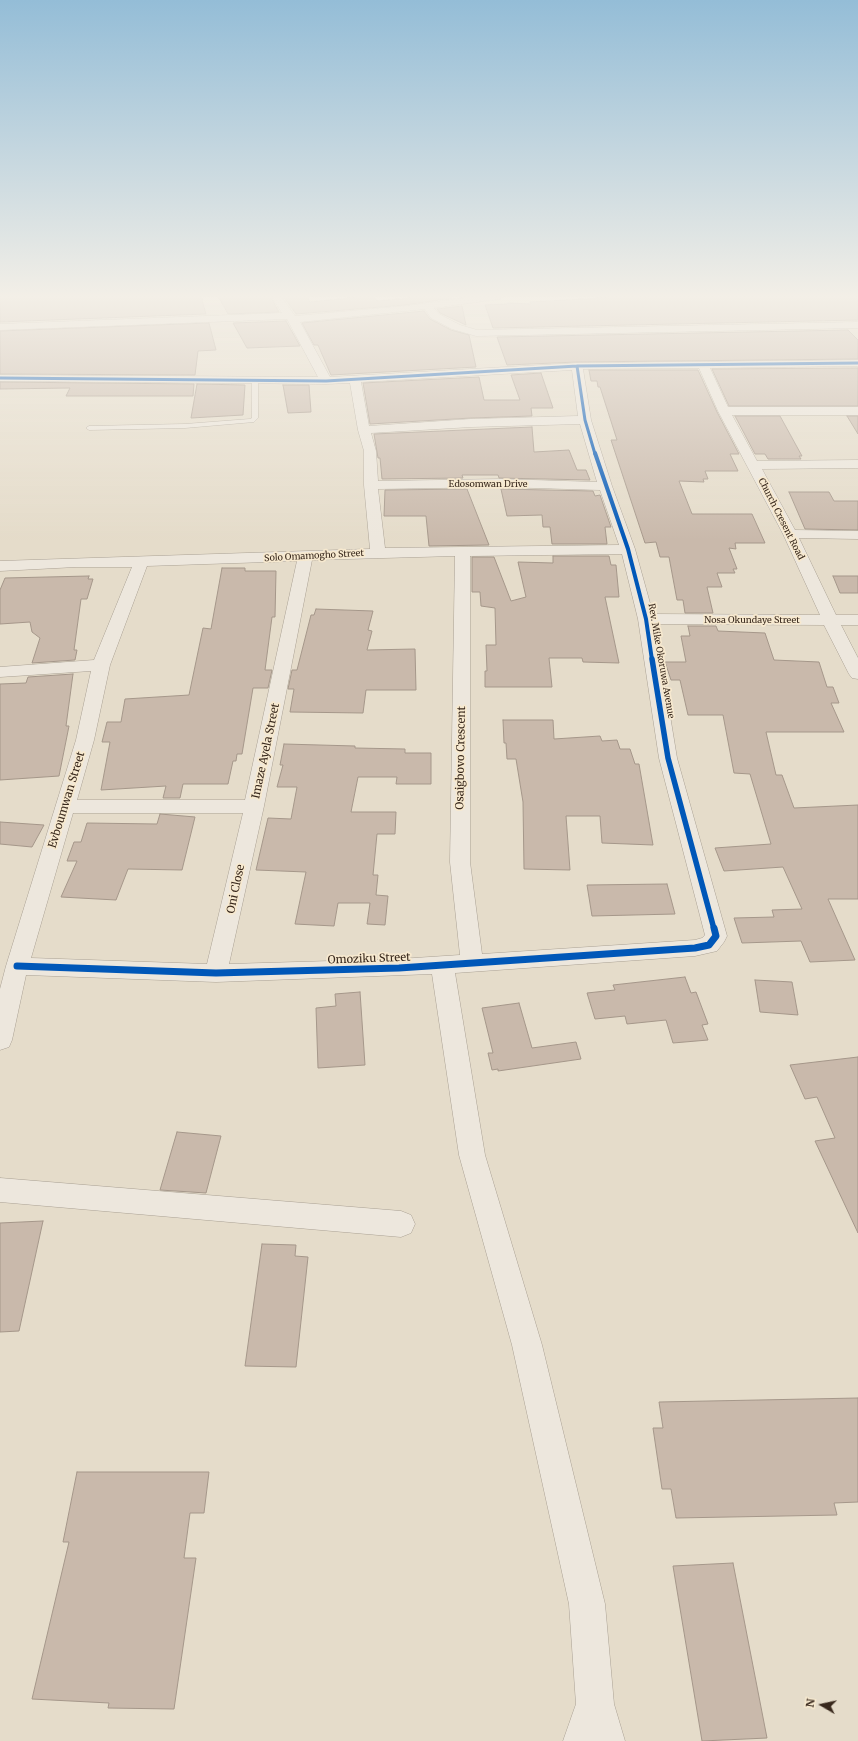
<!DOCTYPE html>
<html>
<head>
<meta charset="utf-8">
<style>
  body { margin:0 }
  #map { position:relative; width:858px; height:1741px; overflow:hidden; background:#e5dcca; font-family:Merriweather,serif }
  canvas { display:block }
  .north { position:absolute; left:802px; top:1685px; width:40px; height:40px; -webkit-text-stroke:3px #f7e9cf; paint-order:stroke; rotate:279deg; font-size:11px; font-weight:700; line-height:16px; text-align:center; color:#38281c }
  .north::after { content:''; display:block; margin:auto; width:14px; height:18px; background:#38281c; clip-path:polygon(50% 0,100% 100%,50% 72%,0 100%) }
</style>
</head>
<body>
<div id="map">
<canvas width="858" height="1741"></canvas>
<div class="north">N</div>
</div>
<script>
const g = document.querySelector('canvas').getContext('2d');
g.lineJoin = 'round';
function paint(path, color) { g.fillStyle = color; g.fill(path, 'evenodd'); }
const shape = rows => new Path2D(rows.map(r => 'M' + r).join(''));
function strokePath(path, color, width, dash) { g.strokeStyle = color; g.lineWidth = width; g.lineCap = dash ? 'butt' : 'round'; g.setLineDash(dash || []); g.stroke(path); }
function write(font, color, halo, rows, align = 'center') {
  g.font = font + ' Merriweather,serif'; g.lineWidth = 3.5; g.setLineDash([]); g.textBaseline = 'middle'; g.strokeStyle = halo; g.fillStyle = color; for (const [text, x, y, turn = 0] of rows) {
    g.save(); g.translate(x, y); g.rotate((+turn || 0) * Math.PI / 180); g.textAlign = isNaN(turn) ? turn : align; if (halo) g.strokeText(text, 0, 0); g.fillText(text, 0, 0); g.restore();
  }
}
const building = shape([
  [0,296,201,296,206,314,0,322,0,296],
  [218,296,270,296,279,312,228,314,218,296],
  [283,296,307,296,310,302,373,296,377,301,412,298,411,296,450,296,452,298,405,305,296,314,283,296],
  [642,296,644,298,695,296,858,296,858,320,493,328,485,305,507,304,507,303,531,304,530,302,642,296],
  [462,306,466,325,440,313,437,309,462,306],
  [424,311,430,319,451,330,469,335,476,367,331,375,318,345,314,345,302,323,424,311],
  [286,321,300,346,247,348,233,323,286,321],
  [209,323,216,350,198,351,195,375,0,374,0,331,209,323],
  [848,330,858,340,858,359,577,362,507,365,497,337,848,330],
  [858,368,858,406,729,406,712,369,858,368],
  [589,370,698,370,717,412,739,454,730,454,738,471,705,471,708,479,703,479,704,482,679,481,692,514,752,514,765,543,735,543,736,549,729,548,737,569,733,569,735,573,717,573,722,587,707,587,713,613,685,613,683,600,677,600,669,557,660,557,656,542,645,543,611,440,617,440,600,387,598,387,597,381,591,381,589,370],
  [541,373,553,408,531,408,532,416,471,418,370,424,363,383,479,377,484,400,520,400,511,375,541,373],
  [0,382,194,384,193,396,66,396,70,388,0,389,0,382],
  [197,384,245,385,243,415,191,418,197,384],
  [283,385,309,385,311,412,288,413,283,385],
  [735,416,780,416,802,456,799,456,801,459,768,459,765,454,755,454,735,416],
  [847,416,858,416,858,434,847,416],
  [532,427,534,452,569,450,577,470,586,470,590,480,499,478,498,475,462,475,463,478,382,479,380,458,378,458,374,434,532,427],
  [467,489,489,545,429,546,426,516,384,516,385,490,467,489],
  [501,489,593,491,595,496,600,495,611,527,605,527,607,544,552,544,550,527,543,527,542,515,507,516,501,489],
  [789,492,829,492,834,501,858,501,858,530,805,529,789,492],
  [553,556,609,556,611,565,616,565,619,597,605,597,619,663,583,662,582,658,549,658,552,687,485,687,485,671,487,671,486,645,496,645,495,608,481,606,480,592,472,592,472,557,494,557,511,601,526,597,518,562,553,563,553,556],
  [222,568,245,568,245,571,276,571,275,617,272,617,265,670,272,670,268,688,253,688,242,754,237,754,236,761,233,761,228,784,183,784,180,798,163,798,166,786,101,790,110,742,102,742,107,722,121,722,125,699,189,695,203,628,211,629,222,568],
  [89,576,88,579,93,579,87,599,81,599,74,650,77,650,75,660,32,663,40,638,32,632,30,622,0,624,0,590,5,578,89,576],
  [833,576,858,576,858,593,840,593,833,576],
  [316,609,373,611,368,630,372,631,367,650,415,649,416,690,366,690,363,713,290,712,294,689,288,689,292,670,297,670,311,615,314,615,316,609],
  [688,626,716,626,718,631,765,633,774,660,819,662,827,687,833,687,839,703,831,703,844,732,766,732,776,775,782,775,794,808,858,805,858,899,828,899,855,960,810,962,801,941,742,943,734,918,774,917,772,910,802,909,783,867,724,871,715,848,771,844,750,774,734,773,723,715,688,715,680,680,671,680,665,662,686,662,681,636,690,636,688,626],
  [73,674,66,726,69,726,59,776,0,780,0,684,26,683,28,677,73,674],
  [503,720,553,720,554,739,600,736,602,741,617,740,620,749,630,749,635,764,639,764,653,845,602,843,600,816,566,816,570,870,524,869,523,802,516,759,507,759,506,743,504,743,503,720],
  [284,744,355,746,355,748,405,749,405,753,431,753,431,784,396,784,397,777,358,777,351,812,396,812,395,834,377,834,373,875,378,875,376,895,388,896,385,925,367,924,370,903,338,903,334,926,295,924,306,872,256,870,268,818,291,819,297,787,277,787,283,765,280,765,284,744],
  [160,814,195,817,182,870,128,869,116,900,61,897,77,861,67,861,74,842,81,842,87,823,157,824,160,814],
  [0,822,44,825,32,847,0,844,0,822],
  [667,884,675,914,592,916,587,885,667,884],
  [685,977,691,993,696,992,708,1024,702,1025,708,1040,673,1043,666,1020,627,1024,625,1016,595,1019,587,993,615,990,613,985,685,977],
  [755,980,792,982,798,1015,760,1012,755,980],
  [360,992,365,1065,318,1068,316,1008,336,1006,335,994,360,992],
  [519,1003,532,1048,576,1042,581,1059,498,1071,498,1069,492,1070,488,1053,493,1053,482,1008,519,1003],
  [858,1057,858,1233,815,1141,835,1138,817,1097,805,1099,790,1065,858,1057],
  [177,1132,221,1136,206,1193,160,1190,177,1132],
  [43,1221,19,1331,0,1332,0,1223,43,1221],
  [262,1244,296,1245,295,1256,308,1257,296,1367,245,1366,262,1244],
  [858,1398,858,1502,834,1503,837,1515,676,1518,671,1489,662,1489,653,1428,663,1428,659,1402,858,1398],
  [77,1472,209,1472,204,1513,190,1513,184,1558,196,1558,174,1709,108,1708,109,1703,32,1699,69,1542,63,1542,77,1472],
  [733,1563,767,1738,702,1741,673,1566,733,1563]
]);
paint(building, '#c9b9ab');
strokePath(building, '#a5978a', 1);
const lane = shape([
  [255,378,258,380,258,418,254,422,185,428,89,430,86,428,89,426,185,424,250,419,252,418,252,380,255,378]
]);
const street = shape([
  [271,296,281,296,295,316,405,306,478,296,505,296,500,299,434,308,439,314,460,325,477,330,858,322,858,328,476,336,452,329,431,318,425,309,300,322,330,377,577,363,858,360,858,366,710,368,728,407,858,407,858,415,732,415,757,461,858,460,858,468,762,469,795,530,858,531,858,539,799,538,836,615,858,615,858,625,841,625,858,658,858,679,852,678,849,674,824,625,655,624,677,758,727,936,724,942,717,951,695,956,455,973,485,1155,542,1345,605,1604,614,1704,625,1741,563,1741,576,1704,569,1604,512,1345,459,1155,432,974,216,982,26,975,12,1040,9,1047,0,1050,0,989,6,966,76,740,91,671,0,677,0,667,94,660,132,567,76,567,0,571,0,561,370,549,364,485,364,451,358,430,350,383,326,384,0,381,0,375,318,377,287,319,0,330,0,324,282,313,271,296],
  [699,368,718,411,783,534,820,615,653,614,635,549,612,486,591,420,583,369,699,368],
  [572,370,578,416,471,419,369,426,361,382,572,370],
  [580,424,597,482,501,479,378,481,376,451,371,433,471,427,580,424],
  [501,487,600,490,619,545,385,548,378,489,501,487],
  [622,554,638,619,659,758,705,935,702,938,695,940,482,954,470,862,470,556,622,554],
  [455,556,450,862,460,955,399,959,229,964,264,806,312,560,455,556],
  [297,561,245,800,77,800,94,740,110,665,147,566,297,561],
  [73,813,243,813,207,964,31,958,73,813],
  [0,1178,401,1211,411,1215,415,1224,411,1233,401,1237,0,1202,0,1178]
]);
strokePath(lane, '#aaa194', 1);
strokePath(street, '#aaa194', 1);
paint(lane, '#ede7dd');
paint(street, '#ede7dd');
strokePath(shape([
  [577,366,585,420,595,454],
  [0,378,326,381,577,366,858,363]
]), '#0057b8', 3);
strokePath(shape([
  [595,453,628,549,646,619,652,660]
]), '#0057b8', 4);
strokePath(shape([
  [652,659,668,758,714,929]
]), '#0057b8', 5.5);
strokePath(shape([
  [17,966,216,973,399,968,695,948,709,945,716,936,714,928]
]), '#0057b8', 7);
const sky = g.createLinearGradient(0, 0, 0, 540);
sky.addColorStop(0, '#94bdd7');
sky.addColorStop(0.55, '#f3efe7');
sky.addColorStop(1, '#f3efe700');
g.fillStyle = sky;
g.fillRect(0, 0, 858, 540);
write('9px', '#38281c', '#f7e9cf', [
  ["Edosomwan Drive",488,484],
  ["Church Cresent Road",781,519,63],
  ["Solo Omamogho Street",314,556,-3],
  ["Nosa Okundaye Street",752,620],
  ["Rev. Mike Okoruwa Avenue",661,661,80]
]);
write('11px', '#38281c', '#f7e9cf', [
  ["Imaze Ayela Street",266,751,-78],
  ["Osaigbovo Crescent",461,758,-89],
  ["Evboumwan Street",67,800,-73],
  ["Oni Close",236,889,-78],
  ["Omoziku Street",369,959,-2]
]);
</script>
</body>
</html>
